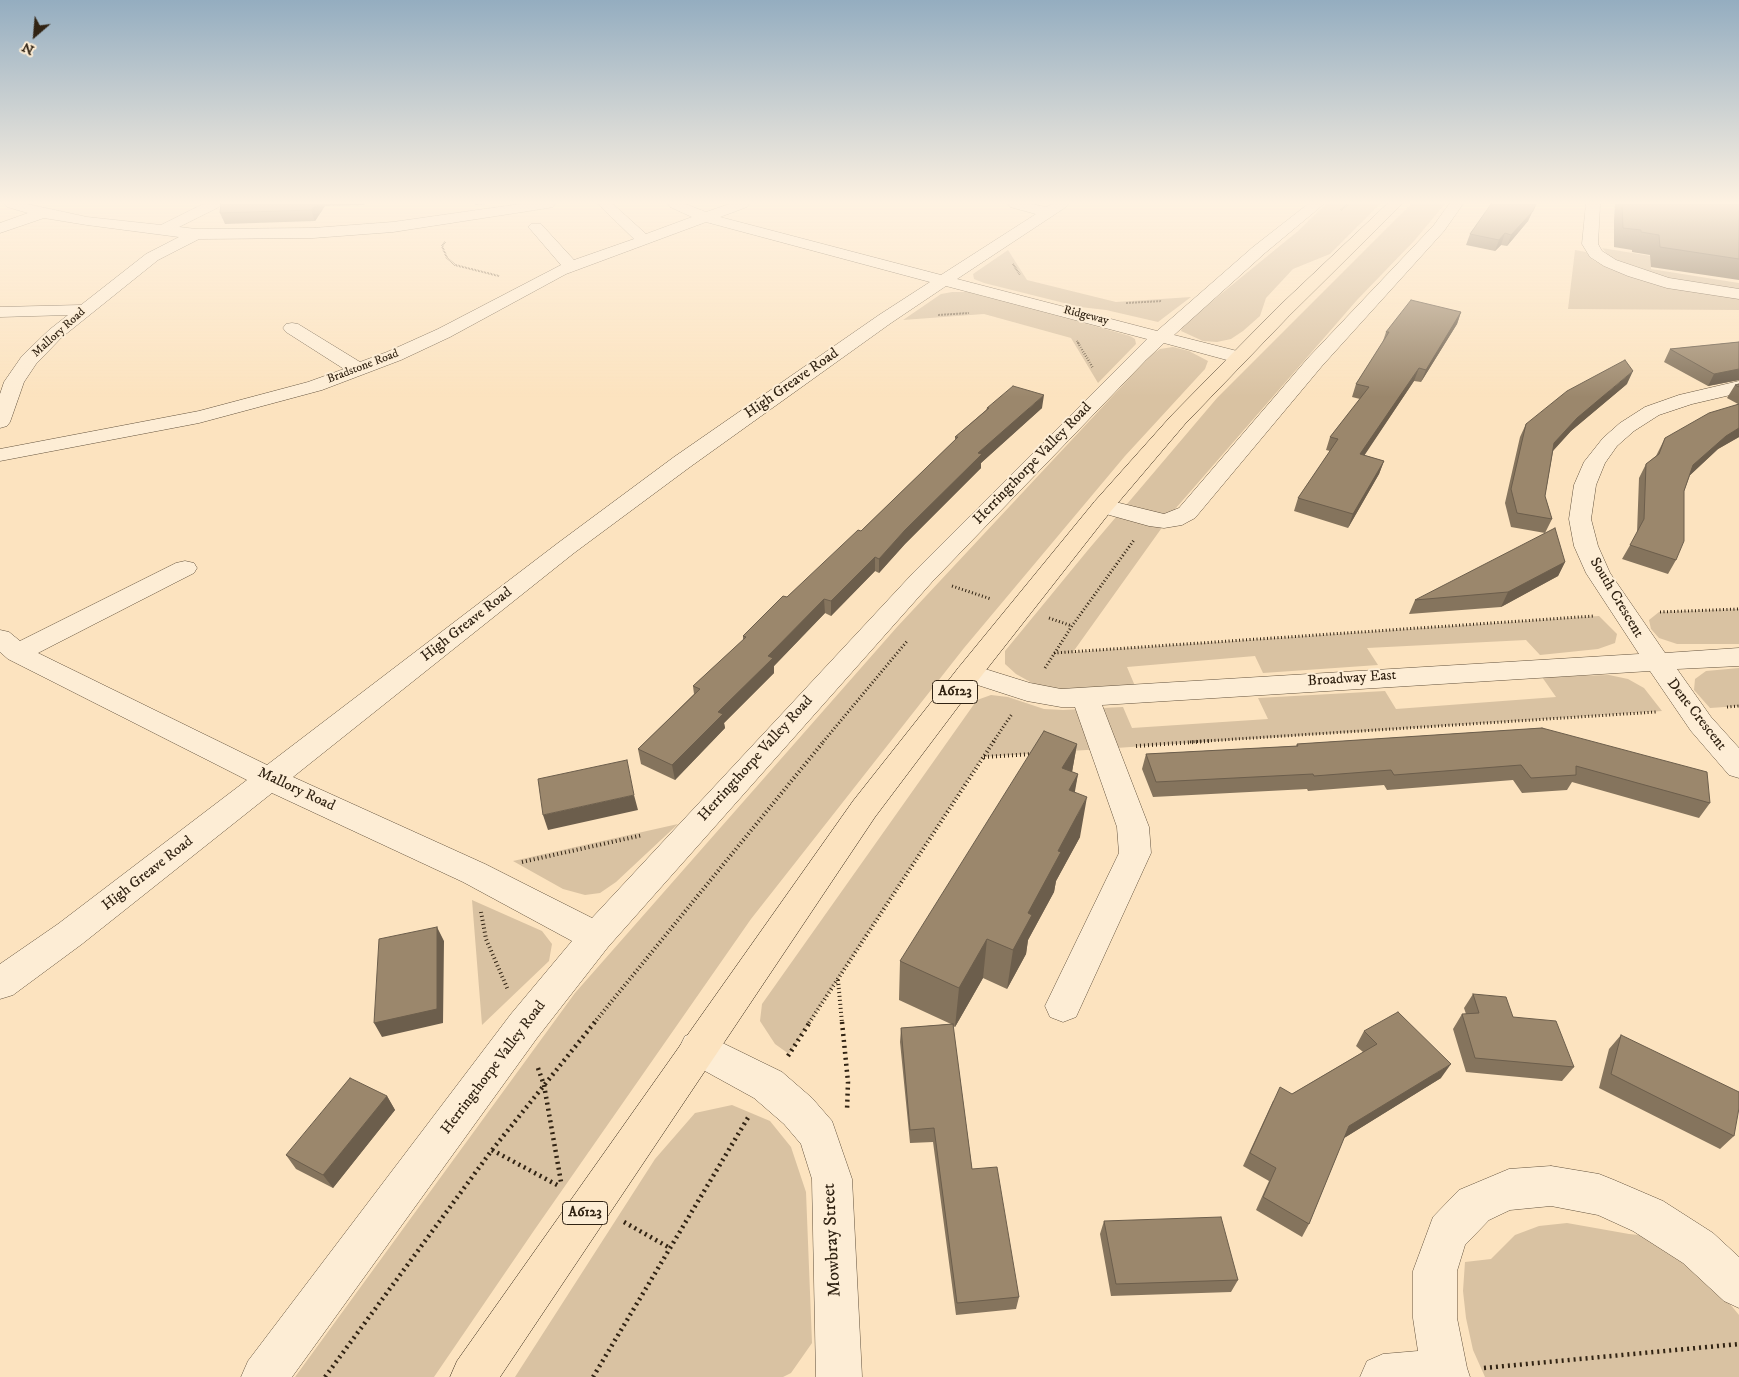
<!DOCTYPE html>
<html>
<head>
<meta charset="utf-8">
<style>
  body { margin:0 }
  #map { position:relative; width:1739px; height:1377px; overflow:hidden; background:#fce3bf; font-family:"IM FELL DW Pica",serif }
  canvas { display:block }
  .north { position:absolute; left:10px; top:10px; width:50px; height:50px; -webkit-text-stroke:4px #fdedd5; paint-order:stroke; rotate:207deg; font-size:14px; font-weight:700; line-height:20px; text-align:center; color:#312313 }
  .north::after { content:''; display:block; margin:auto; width:18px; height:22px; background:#312313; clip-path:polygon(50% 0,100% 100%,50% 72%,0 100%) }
</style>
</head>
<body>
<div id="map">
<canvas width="1739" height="1377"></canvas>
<div class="north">N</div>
</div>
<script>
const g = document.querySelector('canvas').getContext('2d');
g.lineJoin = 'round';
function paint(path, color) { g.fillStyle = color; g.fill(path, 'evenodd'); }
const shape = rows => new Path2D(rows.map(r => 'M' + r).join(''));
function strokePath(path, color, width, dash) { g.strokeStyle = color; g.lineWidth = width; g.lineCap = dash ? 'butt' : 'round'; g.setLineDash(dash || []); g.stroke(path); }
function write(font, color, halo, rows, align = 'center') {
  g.font = font + ' "IM FELL DW Pica",serif'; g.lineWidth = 4; g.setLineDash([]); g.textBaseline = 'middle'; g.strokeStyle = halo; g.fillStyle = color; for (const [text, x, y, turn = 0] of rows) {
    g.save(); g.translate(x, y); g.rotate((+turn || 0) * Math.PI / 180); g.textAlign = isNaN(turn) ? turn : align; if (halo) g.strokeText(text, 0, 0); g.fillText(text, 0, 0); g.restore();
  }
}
paint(shape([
  [1326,204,1380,204,1330,254,1293,269,1266,298,1260,316,1243,331,1231,339,1217,342,1203,341,1181,331,1183,325,1298,231],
  [1411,204,1445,204,1414,241,1357,300,1176,508,1073,652,1599,616,1617,634,1615,643,1598,649,1540,655,1526,640,1367,648,1378,665,1263,673,1255,656,1127,667,1135,686,1061,691,1034,684,1016,674,1005,664,1005,651,1088,550,1217,398],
  [1602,248,1651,256,1651,269,1739,283,1739,290,1709,287,1650,274,1610,258],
  [1008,250,1027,280,1116,302,1191,297,1158,322,1106,310,1080,307,984,283,974,279,973,274],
  [1575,250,1586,252,1593,260,1610,269,1639,278,1739,297,1739,310,1568,309],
  [952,292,967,292,1080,322,1130,336,1135,339,1136,344,1098,383,1071,338,984,314,903,320,941,294],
  [1173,347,1189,351,1208,361,1205,369,1125,456,964,648,751,919,535,1229,434,1377,295,1377,575,993,897,627,1151,355,1160,349],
  [1739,609,1739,644,1677,644,1659,638,1651,629,1649,620,1659,612],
  [1739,668,1739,706,1710,708,1694,690,1695,679,1706,671],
  [1609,675,1628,679,1644,688,1662,711,983,757,789,1054,775,1044,760,1021,762,1004,977,700,991,695,1008,697,1044,709,1063,710,1123,707,1132,728,1268,719,1258,698,1385,691,1396,709,1556,697,1542,677],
  [678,824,616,882,600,893,585,895,563,889,513,861],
  [472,900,542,931,552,944,549,961,482,1025],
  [732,1105,770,1121,791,1147,806,1192,812,1343,791,1373,783,1377,515,1377,655,1159,695,1113],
  [1567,1223,1629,1234,1648,1236,1716,1287,1739,1315,1739,1377,1485,1377,1473,1350,1466,1318,1463,1291,1465,1262,1491,1259,1515,1235,1539,1226]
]), '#d9c2a2');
const minor = shape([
  [5,204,27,204,87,217,161,225,203,204,221,204,219,207,179,227,196,229,313,228,393,222,520,204,555,204,553,207,548,208,393,232,313,238,199,239,158,260,61,338,36,364,24,382,10,422,7,426,0,428,0,394,4,382,22,356,49,330,68,315,0,317,0,307,81,305,146,254,179,237,87,225,44,218,0,233,0,223,28,213,7,207,5,204],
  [598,204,613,204,646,234,692,217,670,207,668,204,686,204,706,212,729,204,749,204,747,207,720,217,941,275,1036,214,1010,207,1008,204,1032,204,1046,207,1052,204,1068,204,1066,207,957,279,1157,331,1253,247,1308,204,1324,204,1265,253,1174,335,1245,353,1247,357,1245,361,1238,363,1164,343,1146,360,932,582,608,947,537,1038,292,1377,241,1377,248,1361,511,1014,572,941,463,882,272,793,82,944,13,995,0,999,0,964,58,924,247,780,8,659,0,652,0,630,9,632,20,641,176,563,185,561,194,563,197,568,194,573,38,653,267,765,558,543,674,457,879,315,930,282,706,222,566,274,450,337,401,360,322,390,199,423,0,461,0,449,199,411,308,382,344,369,286,332,283,328,286,324,292,323,298,324,360,362,387,352,438,329,561,265,531,230,528,227,531,224,541,224,574,260,634,239,598,204],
  [946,286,1147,339,914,572,592,918,485,864,293,777,574,553,690,467,891,323,946,286],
  [1449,204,1463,204,1444,231,1322,366,1195,518,1182,525,1164,528,1149,526,1095,511,1092,506,1095,501,1103,499,1164,514,1179,508,1308,358,1434,225,1449,204],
  [1586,204,1600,204,1598,244,1602,251,1616,260,1669,278,1739,289,1739,299,1667,288,1628,276,1604,266,1590,257,1582,244,1586,204],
  [1739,381,1739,393,1692,404,1659,415,1634,431,1617,446,1605,463,1596,485,1591,519,1598,546,1610,573,1665,653,1739,648,1739,666,1677,669,1711,717,1739,748,1739,778,1729,775,1691,731,1650,671,1102,705,1149,827,1151,853,1076,1017,1063,1022,1050,1017,1045,1006,1119,853,1117,827,1075,707,1061,707,1027,701,959,679,955,673,959,667,969,664,1030,683,1061,689,1639,654,1586,573,1574,546,1569,519,1574,485,1584,462,1603,438,1620,423,1645,407,1679,395,1739,381],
  [698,1031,782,1072,812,1098,832,1121,852,1179,862,1377,816,1377,812,1179,801,1144,784,1124,754,1098,685,1060,679,1048,685,1036,698,1031],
  [1551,1166,1599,1174,1614,1180,1663,1201,1713,1233,1739,1257,1739,1308,1724,1301,1683,1263,1633,1231,1598,1215,1551,1206,1510,1210,1489,1220,1465,1245,1457,1271,1457,1318,1467,1368,1470,1377,1360,1377,1367,1361,1383,1354,1418,1351,1413,1318,1413,1271,1433,1217,1459,1190,1509,1169,1551,1166]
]);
const major = shape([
  [1387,204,1402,204,1289,316,1185,424,1111,511,979,679,875,817,500,1377,450,1377,457,1361,853,801,959,667,1095,501,1171,416,1277,308,1387,204]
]);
strokePath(minor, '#64533e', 1);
strokePath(major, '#312313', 1);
strokePath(shape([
  [1341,210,1348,204],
  [445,242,442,246,447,258,455,265,499,276],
  [1013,264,1020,275],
  [1126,303,1162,301],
  [938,315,969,313],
  [1077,341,1079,344]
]), '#312313', 2, [0.5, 1]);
strokePath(shape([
  [1078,343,1093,368]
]), '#312313', 2.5, [0.5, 2]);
strokePath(shape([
  [952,586,991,599],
  [1660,612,1739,609],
  [1049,618,1072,626],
  [1054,653,1594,616],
  [1045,668,1072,626,1134,540],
  [1727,707,1739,706],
  [823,742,908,640],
  [993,742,1012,714],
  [1190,742,1656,712]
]), '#312313', 3, [1, 2.5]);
strokePath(shape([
  [1136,746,1209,741],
  [984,757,1032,754],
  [522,862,643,835],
  [481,912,486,939,508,990],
  [838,980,842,1023],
  [594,1023,824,741],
  [809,1023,994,741]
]), '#312313', 4, [1, 3]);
strokePath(shape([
  [842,1022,848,1082,847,1111],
  [788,1056,810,1022],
  [538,1068,544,1085,561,1182],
  [492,1150,559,1186],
  [624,1222,670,1248],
  [1484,1368,1739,1344],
  [325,1377,492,1150,595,1022],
  [593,1377,749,1116]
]), '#312313', 4.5, [2, 4]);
paint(minor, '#fdedd5');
paint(major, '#fce3bf');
paint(shape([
  [221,204,365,204,364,205,325,206,315,221,225,224,220,213],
  [1491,204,1536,204,1528,221,1507,246,1501,245,1495,251,1466,245,1470,234],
  [1615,204,1739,204,1739,280,1651,267,1650,255,1632,252,1632,250,1614,247,1614,220],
  [1461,312,1457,324,1421,382,1414,381,1364,455,1384,461,1379,474,1348,528,1294,511,1298,498,1330,451,1326,450,1330,437,1360,399,1352,397,1356,384,1382,344,1386,332],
  [1739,342,1739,380,1708,386,1664,362,1670,349],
  [1627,384,1571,431,1553,451,1545,496,1552,519,1545,533,1511,527,1505,503,1520,437,1526,424],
  [1739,384,1739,437,1718,449,1690,475,1684,491,1676,560,1668,574,1622,559,1637,533,1639,478,1646,464,1656,456,1665,438,1738,404,1727,398,1735,385],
  [987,408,1042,408,981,463,981,468,905,544,879,573,875,571,831,616,825,613,774,666,774,673,724,723,725,728,675,780,641,764,638,749,694,694,693,686,743,640,743,636,787,597,861,531,955,440,955,437,986,410],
  [1565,562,1558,576,1501,607,1409,614,1415,600],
  [1542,728,1710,803,1699,818,1572,782,1567,790,1522,793,1513,780,1387,790,1384,785,1308,791,1307,789,1153,797,1142,769,1146,754,1296,746,1297,744],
  [1077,744,1072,772,1078,774,1074,792,1080,837,1056,881,1054,892,1028,940,1026,954,1007,989,983,978,955,1027,953,1026,972,1169,1019,1297,1016,1309,956,1315,933,1142,910,1143,900,1042,901,1028,951,1024,899,1000,900,961],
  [1473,994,1513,1017,1574,1067,1562,1081,1466,1072,1453,1029,1462,1014,1466,1014,1464,1008],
  [1364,1031,1441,1078,1344,1138,1309,1224,1302,1237,1256,1210,1269,1181,1243,1166,1273,1101,1292,1094,1363,1052,1356,1046],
  [1621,1035,1734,1136,1720,1149,1599,1088,1609,1049],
  [387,1096,395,1110,333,1188,296,1169,286,1155],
  [1104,1221,1238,1280,1231,1292,1111,1296,1100,1234]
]), '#85745d');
paint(shape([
  [316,204,325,204,325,206,315,221,311,210],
  [475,204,486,204,476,205],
  [1536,204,1528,221,1507,246,1511,235],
  [1505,233,1501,245,1495,251,1499,240],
  [1461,312,1457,324,1421,382,1426,370],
  [1419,368,1414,381,1356,468,1360,454],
  [1739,369,1739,380,1708,386,1714,374],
  [1633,371,1627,384,1571,431,1548,456,1554,443,1577,418],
  [1044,395,1042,408,981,463,981,468,905,544,879,573,879,559,905,530,978,453],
  [1739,428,1739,437,1718,449,1686,479,1693,465,1726,436],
  [1384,461,1379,474,1348,528,1353,514],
  [875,557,875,571,831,616,831,601],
  [1565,562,1558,576,1501,607,1508,592],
  [824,599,825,613,774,666,774,673,724,723,725,728,675,780,672,765,718,712,768,656],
  [1077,744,1070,783,1062,768],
  [1078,774,1071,814,1069,790],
  [634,795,638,810,548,830,543,815],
  [1087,797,1080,837,1056,881,1054,892,1028,940,1026,954,1007,989,1013,950,1028,913,1058,851],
  [437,927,444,941,443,1023,382,1037,374,1023],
  [987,939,983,978,955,1027,959,988],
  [1451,1064,1441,1078,1341,1140,1349,1126],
  [387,1096,395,1110,333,1188,323,1175]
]), '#6c5e4c');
const building = shape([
  [221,204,316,204,311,210,220,213,221,204],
  [1491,204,1536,204,1533,211,1511,235,1505,233,1499,240,1470,234,1491,204],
  [1622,204,1739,204,1739,259,1660,247,1659,235,1641,232,1641,230,1623,228,1622,204],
  [1411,300,1461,312,1426,370,1419,368,1360,454,1384,461,1353,514,1298,498,1338,439,1330,437,1369,387,1356,384,1389,332,1386,332,1411,300],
  [1739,342,1739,369,1714,374,1670,349,1739,342],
  [1625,360,1633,371,1577,418,1554,443,1545,496,1552,519,1517,513,1511,489,1526,424,1567,391,1625,360],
  [1739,384,1739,387,1735,385,1739,384],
  [1013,386,1044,395,978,453,982,454,905,530,879,559,875,557,831,601,824,599,768,656,773,658,718,712,723,714,672,765,638,749,700,689,693,686,746,637,743,636,783,596,787,597,858,530,861,531,958,437,955,437,989,408,987,408,1013,386],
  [1739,404,1739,428,1726,436,1693,465,1684,491,1684,541,1676,560,1630,545,1644,519,1646,464,1659,454,1665,438,1709,413,1739,404],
  [1555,528,1565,562,1508,592,1415,600,1555,528],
  [1542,728,1707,772,1710,803,1576,766,1576,775,1531,778,1521,765,1394,775,1391,770,1314,776,1313,774,1156,782,1146,754,1298,746,1297,744,1542,728],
  [1044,731,1077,744,1062,768,1078,774,1069,790,1087,797,1058,851,1061,852,1028,913,1032,915,1013,950,987,939,959,988,900,961,1044,731],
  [627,760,634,795,543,815,538,779,627,760],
  [437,927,437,1009,374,1023,379,939,437,927],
  [1473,994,1506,997,1513,1017,1556,1021,1574,1067,1475,1058,1462,1014,1479,1013,1473,994],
  [1398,1012,1451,1064,1349,1126,1309,1224,1263,1197,1276,1168,1250,1153,1280,1087,1292,1094,1377,1044,1364,1031,1398,1012],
  [953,1024,972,1169,997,1167,1019,1297,957,1303,934,1128,910,1130,901,1028,953,1024],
  [1621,1035,1739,1092,1739,1108,1734,1136,1611,1074,1621,1035],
  [350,1078,387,1096,323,1175,286,1155,350,1078],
  [1221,1217,1238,1280,1116,1284,1104,1221,1221,1217]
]);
paint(building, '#9b876c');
strokePath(building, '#6c5e4c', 1);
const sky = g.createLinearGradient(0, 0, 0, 397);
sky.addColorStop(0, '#94adc0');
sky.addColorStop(0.51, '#fef2e2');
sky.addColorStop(1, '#fef2e200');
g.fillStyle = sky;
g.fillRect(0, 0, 1739, 397);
write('12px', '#312313', '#fdedd5', [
  ["Ridgeway",1086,316,14],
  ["Mallory Road",59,333,-42],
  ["Bradstone Road",363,367,-21]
]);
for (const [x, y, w] of [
  [955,692,45],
  [585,1213,45]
]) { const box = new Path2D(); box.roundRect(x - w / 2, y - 11.5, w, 23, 4); g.fillStyle = '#fdedd5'; g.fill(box); strokePath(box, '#312313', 1); }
write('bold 14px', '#312313', null, [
  ["A6123",955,692],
  ["A6123",585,1213]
]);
write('15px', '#312313', '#fdedd5', [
  ["High Greave Road",792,384,-35],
  ["Herringthorpe Valley Road",1033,464,-46],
  ["South Crescent",1616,598,59],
  ["High Greave Road",467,625,-38],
  ["Broadway East",1352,679,-4],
  ["Dene Crescent",1696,715,52],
  ["Herringthorpe Valley Road",756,759,-48],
  ["Mallory Road",296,790,25],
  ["High Greave Road",148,874,-38],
  ["Herringthorpe Valley Road",494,1068,-53]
]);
write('18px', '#312313', '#fdedd5', [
  ["Mowbray Street",833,1240,-93]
]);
</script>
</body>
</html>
